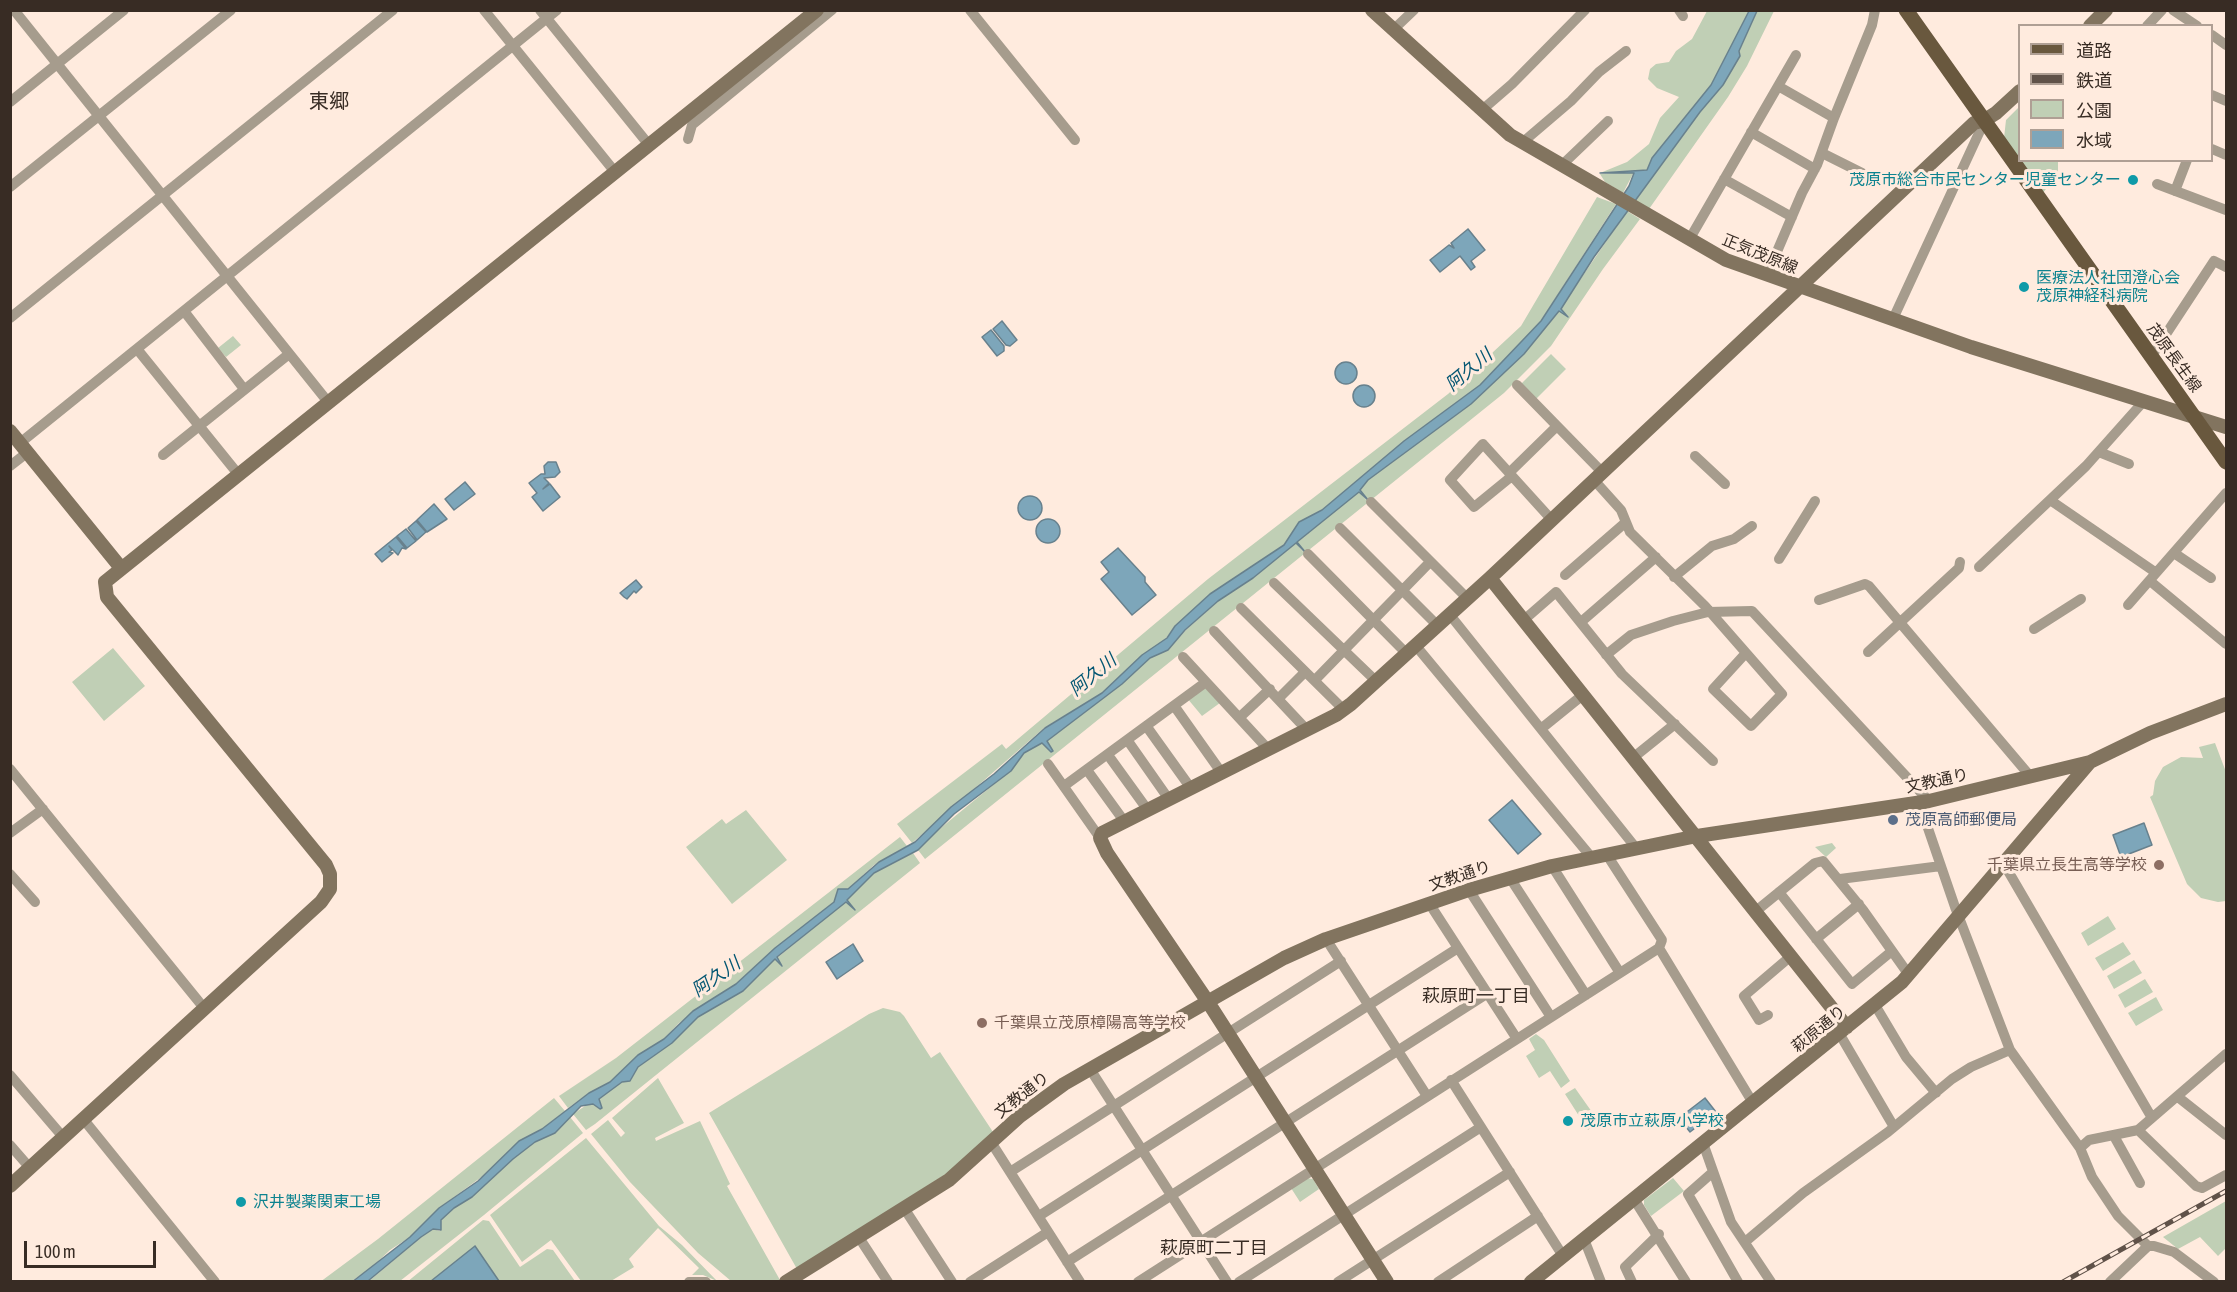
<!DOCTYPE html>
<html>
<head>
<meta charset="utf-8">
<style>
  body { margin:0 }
  #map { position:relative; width:2237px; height:1292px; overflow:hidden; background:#ffebde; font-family:"Asap Condensed","Noto Sans JP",sans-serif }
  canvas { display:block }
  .frame { position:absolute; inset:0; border:12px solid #382c24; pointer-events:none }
  .legend { position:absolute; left:2018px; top:24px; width:195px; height:138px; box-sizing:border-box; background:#ffebde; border:2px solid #af9f94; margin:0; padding:8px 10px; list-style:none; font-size:18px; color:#382c24 }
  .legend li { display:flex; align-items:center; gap:12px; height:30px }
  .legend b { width:30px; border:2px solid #af9f94 }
  .scale { position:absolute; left:24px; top:1241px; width:132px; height:27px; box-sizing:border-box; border:3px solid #382c24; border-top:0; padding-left:8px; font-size:18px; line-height:21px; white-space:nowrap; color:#382c24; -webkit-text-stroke:4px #ffebde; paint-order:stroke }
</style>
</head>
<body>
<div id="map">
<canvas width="2237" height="1292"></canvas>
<div class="frame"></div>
<ul class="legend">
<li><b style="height:8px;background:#69583e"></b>道路</li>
<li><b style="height:8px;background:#605249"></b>鉄道</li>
<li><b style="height:16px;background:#c0cfb5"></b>公園</li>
<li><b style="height:16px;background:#7da6ba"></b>水域</li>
</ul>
<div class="scale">100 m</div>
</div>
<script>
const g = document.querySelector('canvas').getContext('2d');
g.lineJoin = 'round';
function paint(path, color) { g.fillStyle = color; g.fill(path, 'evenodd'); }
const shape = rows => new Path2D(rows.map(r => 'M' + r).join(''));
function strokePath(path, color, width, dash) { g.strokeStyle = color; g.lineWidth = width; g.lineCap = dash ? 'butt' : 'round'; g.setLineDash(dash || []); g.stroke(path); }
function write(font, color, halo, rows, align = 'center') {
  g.font = font + ' "Asap Condensed","Noto Sans JP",sans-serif'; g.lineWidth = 6; g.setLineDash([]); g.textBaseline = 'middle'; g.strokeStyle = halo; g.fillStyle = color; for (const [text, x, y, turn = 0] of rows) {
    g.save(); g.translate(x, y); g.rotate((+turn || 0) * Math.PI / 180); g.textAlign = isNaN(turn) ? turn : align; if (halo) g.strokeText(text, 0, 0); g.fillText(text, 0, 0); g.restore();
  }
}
paint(shape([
  [1707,11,1749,11,1711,85,1652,158,1647,170,1600,173,1627,162,1649,144,1660,118,1679,97,1657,88,1648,79,1650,69,1656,64,1669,62,1676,51,1692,39],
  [1757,11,1774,11,1747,66,1728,97,1649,209,1635,201,1700,112,1723,85,1739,57,1739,52],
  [2019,107,2019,160,2004,138,2006,120],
  [2020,161,2058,161,2058,172,2043,193],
  [1628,172,1634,172,1623,193,1605,182,1600,174],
  [1597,197,1616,204,1535,330,1480,385,1404,441,1322,510,1299,522,1284,545,1216,590,1175,626,1164,641,1142,655,1102,693,1044,728,912,843,897,824,1002,744,1006,749,1208,579,1448,394,1521,326],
  [1627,211,1640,219,1603,269,1551,346,1504,393,925,859,918,850,931,836,1010,771,1024,753,1034,746,1045,743,1051,752,1053,751,1047,741,1122,684,1150,658,1168,650,1186,630,1218,601,1253,578,1296,543,1304,553,1297,542,1316,526,1359,491,1367,501,1360,490,1368,480,1471,404,1524,354,1559,311,1569,317,1560,309],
  [233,336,241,345,226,357,218,348],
  [1551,354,1566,369,1536,399,1521,384],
  [113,648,145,686,104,721,72,682],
  [1209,683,1224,700,1202,716,1187,698],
  [2215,743,2226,772,2226,901,2218,902,2201,898,2187,884,2150,797,2153,795,2155,781,2163,767,2181,757,2203,758,2199,747],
  [746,810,787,860,732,904,686,847,722,819,726,824],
  [900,837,907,846,874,865,848,889,837,891,836,900,830,905,775,948,736,984,679,1023,664,1039,638,1055,610,1082,589,1093,568,1108,559,1096,616,1058],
  [1832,843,1836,848,1826,857,1815,847],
  [913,853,920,863,595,1124,586,1130,573,1114,588,1104,593,1104,600,1109,602,1107,599,1099,622,1082,631,1080,638,1067,672,1043,698,1017,743,991,775,958,782,966,777,958,846,901,855,910,847,900,874,873],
  [2108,916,2116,929,2088,946,2081,933],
  [2123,942,2131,954,2103,971,2095,958],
  [2134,960,2142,973,2114,989,2107,976],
  [2145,979,2153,992,2125,1008,2118,995],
  [2156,997,2163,1010,2136,1026,2128,1013],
  [883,1008,900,1012,904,1016,931,1058,940,1052,993,1132,949,1172,797,1269,709,1113,869,1014],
  [1536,1034,1544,1040,1570,1081,1561,1088,1550,1071,1539,1078,1526,1056,1535,1050,1529,1039],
  [658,1078,684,1123,655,1138,656,1141,700,1121,730,1184,727,1186,780,1280,777,1281,731,1281,698,1253,630,1182,591,1134,608,1120,621,1137,625,1133,612,1118],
  [1575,1088,1599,1122,1588,1130,1565,1094],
  [554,1098,565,1111,542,1129,511,1148,491,1170,439,1208,410,1237,390,1250,372,1267,352,1281,320,1282,378,1239],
  [570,1117,583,1133,484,1215,400,1281,368,1282,421,1237,433,1229,440,1231,441,1220,454,1208,472,1197,513,1159,535,1142,550,1135],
  [586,1138,659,1226,682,1245,717,1281,703,1275,692,1275,699,1268,658,1228,629,1259,634,1267,611,1281,581,1281,551,1240,522,1262,490,1215],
  [1306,1178,1313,1179,1319,1189,1300,1202,1291,1188],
  [1673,1178,1684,1191,1651,1216,1644,1205,1644,1200],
  [2226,1201,2226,1248,2218,1256,2200,1237,2178,1249,2163,1237],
  [483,1220,489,1221,520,1267,547,1249,553,1250,575,1281,407,1282]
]), '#c0cfb5');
const water = shape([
  [1749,11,1757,11,1739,51,1740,56,1723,85,1700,112,1594,257,1561,309,1568,317,1559,311,1524,354,1471,404,1368,480,1360,490,1368,500,1359,492,1297,542,1306,553,1296,543,1253,578,1218,601,1185,630,1168,650,1150,658,1122,684,1047,741,1053,751,1051,752,1042,743,1024,753,1011,771,954,814,918,850,874,873,847,900,855,910,846,902,777,957,782,966,775,959,743,991,698,1017,672,1043,638,1067,630,1081,622,1082,599,1099,602,1108,600,1109,593,1104,581,1106,555,1133,535,1142,513,1159,472,1197,454,1208,441,1220,441,1230,433,1229,421,1237,368,1281,352,1282,410,1237,439,1208,478,1181,519,1141,542,1129,589,1093,610,1082,638,1055,664,1039,693,1011,736,984,775,948,834,902,838,889,848,889,879,862,915,842,951,807,994,774,1045,728,1102,693,1142,655,1167,638,1175,626,1210,594,1284,545,1299,522,1322,510,1404,441,1480,385,1541,321,1629,186,1634,173,1600,173,1647,170,1652,158,1711,85,1749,11],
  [1468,229,1485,250,1471,261,1475,267,1471,270,1460,256,1440,272,1430,260,1449,245,1454,248,1451,243,1468,229],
  [1002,321,1017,340,1010,346,1006,345,993,329,1002,321],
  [991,330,1004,346,1004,351,997,356,982,337,991,330],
  '1335 373a11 11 0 1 1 22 0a11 11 0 1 1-22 0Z',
  '1353 396a11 11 0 1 1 22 0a11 11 0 1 1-22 0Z',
  [548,462,556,462,560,472,555,477,544,478,549,483,543,489,550,484,560,497,543,511,532,497,537,493,529,483,541,474,545,474,544,466,548,462],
  [465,482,475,494,454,510,445,499,465,482],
  '1018 508a12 12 0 1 1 24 0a12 12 0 1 1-24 0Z',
  [434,504,447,519,427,532,417,520,434,504],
  '1036 531a12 12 0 1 1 24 0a12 12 0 1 1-24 0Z',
  [416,521,426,532,417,540,408,528,416,521],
  [406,529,416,541,407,548,397,536,406,529],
  [396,537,406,549,402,548,398,555,389,546,392,550,389,552,393,553,382,562,375,554,396,537],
  [1118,548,1145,577,1145,582,1156,595,1132,615,1101,579,1109,572,1101,562,1118,548],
  [636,580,642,587,636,593,634,591,627,599,624,597,620,593,636,580],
  [1512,800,1541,834,1518,854,1489,820,1512,800],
  [2144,823,2152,845,2121,857,2113,835,2144,823],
  [853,944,863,961,837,979,826,962,853,944],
  [1705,1098,1716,1112,1690,1132,1679,1118,1705,1098],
  [475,1246,499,1281,431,1281,475,1246]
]);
paint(water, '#7da6ba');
strokePath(water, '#68818d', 1.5);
strokePath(shape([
  [14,10,328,402],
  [484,10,615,172],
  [540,10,649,145],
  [970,10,1075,140],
  [1679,10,1683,16],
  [2173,10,2197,26],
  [2147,26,2162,10],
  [1393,30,1414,10],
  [2212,35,2226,45],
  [1778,86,1834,118],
  [2212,95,2226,101],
  [10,102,124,10],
  [1482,110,1512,84,1585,10],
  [1751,132,1815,169],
  [688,139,692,125,832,10],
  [1523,142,1571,101,1599,72,1626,51],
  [2212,149,2226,155],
  [1822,153,1862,173],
  [1562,165,1608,121],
  [1724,179,1792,217],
  [2157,184,2226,210],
  [10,187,231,10],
  [2175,191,2187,160],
  [1689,240,1796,55],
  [1767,275,1802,193,1817,165,1834,118,1872,25,1875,10],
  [184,311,244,389],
  [10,318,393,10],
  [1893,319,1985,120],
  [137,349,238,474],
  [2151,357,2214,261,2226,267],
  [1517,385,1602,472],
  [20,443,557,10],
  [2099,452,2129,464],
  [163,455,289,354],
  [1695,456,1725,484],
  [10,466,28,452],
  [1509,473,1557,426],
  [1512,476,1474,507,1450,480,1483,444,1551,519],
  [1594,480,1621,510,1630,532,1705,606,1782,694,1751,726,1713,689,1745,654],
  [2050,500,2155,572],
  [1371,502,1468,599],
  [1340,528,1438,626],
  [2174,553,2211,578],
  [1308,554,1407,654],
  [1779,559,1815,501],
  [1979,567,2086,466,2143,402],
  [1565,575,1626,522],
  [1674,577,1712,546,1734,539,1752,526],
  [2150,581,2226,644],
  [1274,583,1377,682],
  [1819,600,1865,584,1869,586,2030,776],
  [2128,605,2226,493],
  [1241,608,1344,710],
  [1450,615,1636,848],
  [1525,619,1556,592,1622,674,1713,761],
  [1581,622,1656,557],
  [2034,629,2081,599],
  [1214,631,1306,729],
  [1416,646,1592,858],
  [1868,652,1959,568,1960,562],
  [1606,655,1631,635,1673,621,1708,612,1752,611,1929,801],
  [1183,657,1267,748],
  [1315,680,1430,562],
  [1278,699,1305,672],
  [1175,707,1221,772],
  [1240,717,1270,689],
  [1147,727,1190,787],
  [1542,728,1584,694],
  [1128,741,1168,798],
  [1108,755,1147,809],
  [1634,757,1675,724],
  [1048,764,1100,838],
  [10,769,204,1008],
  [1087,770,1124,821],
  [1064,786,1206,682],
  [1919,802,1955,907,2010,1050,2080,1148,2092,1177,2118,1216,2148,1246],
  [10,833,43,809],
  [2004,864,2152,1118],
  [1552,866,1620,973],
  [10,874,35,902],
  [1510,878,1586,995],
  [1840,879,1941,866],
  [1469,890,1551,1017],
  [1779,892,1852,984,1892,951],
  [1429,903,1517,1039],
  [1756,911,1815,863,1823,861,1863,910,1909,975],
  [1326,939,1427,1096],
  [1816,939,1859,904],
  [1659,948,1753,1103],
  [1875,1005,1906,1057,1936,1093],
  [1768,1015,1759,1020,1744,996,1791,956],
  [1839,1033,1894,1127],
  [1090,1069,1227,1282],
  [10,1075,63,1137],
  [1451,1080,1563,1256],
  [2178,1097,2226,1135],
  [84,1120,215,1282],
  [2138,1130,2196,1186,2202,1188,2226,1175],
  [2114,1136,2140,1183],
  [991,1142,1080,1282],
  [1703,1143,1731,1222,1771,1282],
  [10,1145,30,1168],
  [2080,1148,2089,1140,2138,1130,2226,1054],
  [1010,1172,1341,961],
  [1713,1172,1688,1194,1738,1282],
  [1634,1199,1686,1282],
  [904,1208,952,1282],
  [1039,1216,1458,948],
  [858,1236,888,1282],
  [1584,1239,1601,1282],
  [1745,1242,1803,1193,1888,1132,1952,1079,1971,1067,2010,1050],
  [1067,1262,1488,993],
  [689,1282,706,1282],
  [970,1282,1048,1232],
  [1138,1282,1659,948,1662,940,1607,855],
  [1239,1282,1481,1127],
  [1338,1282,1510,1172],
  [1438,1282,1538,1216],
  [1632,1282,1625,1267,1659,1234],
  [2110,1282,2148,1246,2154,1246,2174,1252,2214,1282]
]), '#a69c8d', 10);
strokePath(shape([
  [1372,10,1510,135,1726,260,1971,347,2226,427],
  [2090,26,2106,10],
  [10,431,121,568],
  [1490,578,1847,1027],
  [10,1186,321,902,330,889,330,874,326,865,107,597,105,582,817,10],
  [786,1282,949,1180,1020,1116,1064,1084,1284,958,1326,939,1469,890,1552,866,1697,836,1929,801,2090,762,2150,733,2226,704],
  [1387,1282,1208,1002,1107,853,1100,838,1102,833,1336,715,1351,704,1490,578,1974,123,1985,120,1996,113,2020,91],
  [1531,1282,1902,982,2090,762]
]), '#82745f', 14);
strokePath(shape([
  [1906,10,2226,462]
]), '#69583e', 15);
const rail = shape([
  [2063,1282,2226,1191]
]);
strokePath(rail, '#605249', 5);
strokePath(rail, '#ffebde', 3, [9]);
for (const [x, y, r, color] of [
  [2133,180,6,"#0f9aa8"],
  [2024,287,6,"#0f9aa8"],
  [1893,820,6,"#5c6f8a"],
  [2159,865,6,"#8d6e63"],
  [982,1023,6,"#8d6e63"],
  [1568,1121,6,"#0f9aa8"],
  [241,1202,6,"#0f9aa8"]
]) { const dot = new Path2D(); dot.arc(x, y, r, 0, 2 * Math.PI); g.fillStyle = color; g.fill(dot); strokePath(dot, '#ffebde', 2); }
write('16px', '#0d838f', '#ffebde', [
  ["茂原市総合市民センター児童センター",2121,180,"right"],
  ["医療法人社団澄心会",2036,278],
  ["茂原神経科病院",2036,296],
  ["茂原市立萩原小学校",1580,1121],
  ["沢井製薬関東工場",253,1202]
], 'left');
write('16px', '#382c24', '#ffebde', [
  ["正気茂原線",1760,254,22],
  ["茂原長生線",2174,358,54],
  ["文教通り",1937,781,-12],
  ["文教通り",1460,876,-18],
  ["萩原通り",1819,1029,-39],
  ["文教通り",1022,1095,-38]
]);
write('16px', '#4e5e75', '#ffebde', [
  ["茂原高師郵便局",1905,820]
], 'left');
write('16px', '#785e54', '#ffebde', [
  ["千葉県立長生高等学校",2147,865],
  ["千葉県立茂原樟陽高等学校",994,1023,"left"]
], 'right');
write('italic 18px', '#035672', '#ffebde', [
  ["阿久川",1469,370,-40],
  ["阿久川",1093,675,-39],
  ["阿久川",716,977,-35]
]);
write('18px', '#382c24', '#ffebde', [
  ["萩原町一丁目",1476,996],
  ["萩原町二丁目",1214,1248]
]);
write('20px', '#382c24', '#ffebde', [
  ["東郷",329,102]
]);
</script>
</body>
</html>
